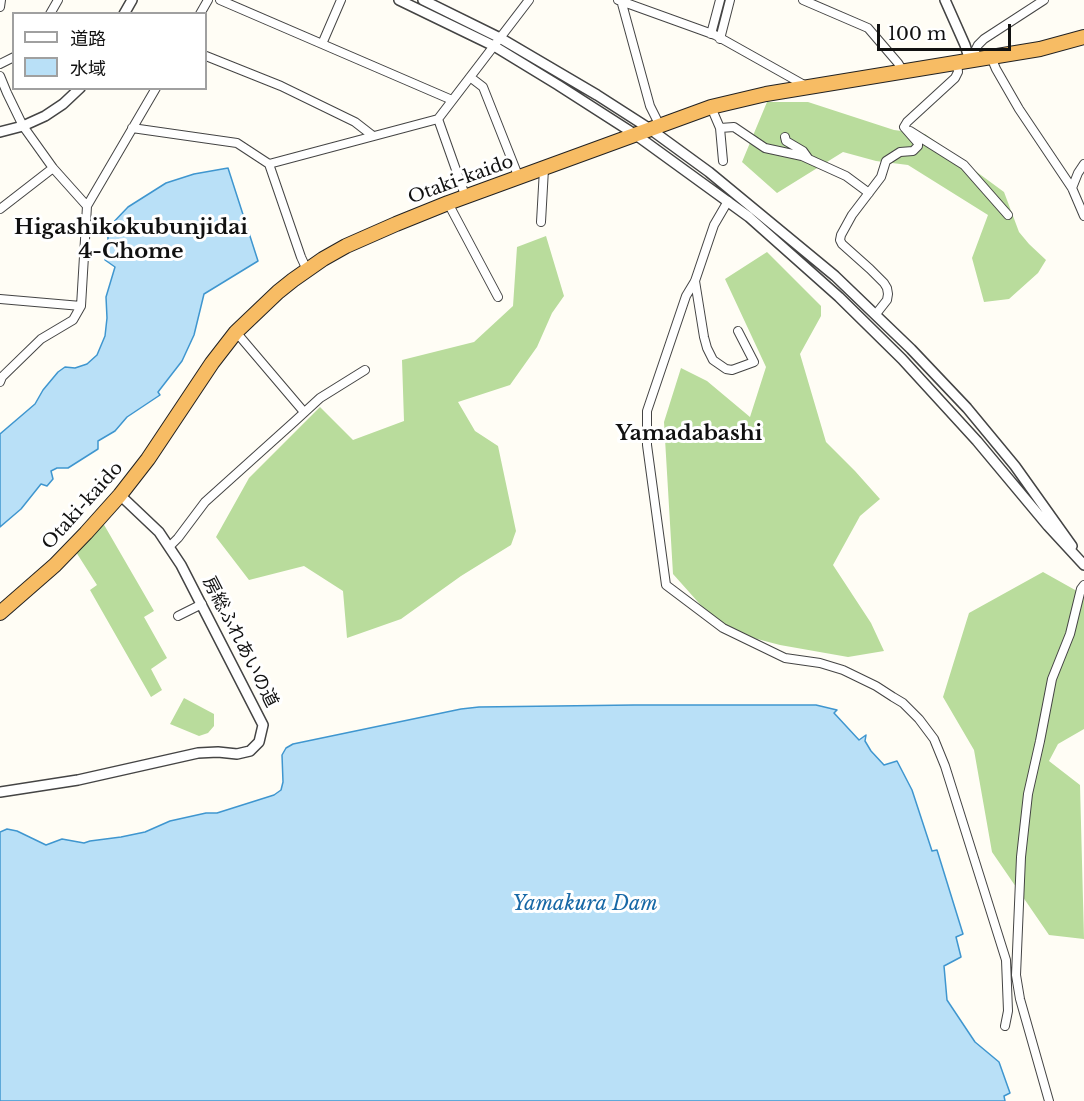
<!DOCTYPE html>
<html>
<head>
<meta charset="utf-8">
<style>
  body { margin:0 }
  #map { position:relative; width:1084px; height:1101px; overflow:hidden; background:#fffdf5; font-family:"Libre Baskerville","Noto Sans JP",serif }
  canvas { display:block }
  .legend { position:absolute; left:12px; top:12px; width:195px; height:78px; box-sizing:border-box; background:#fff; border:2px solid #a0a0a0; margin:0; padding:8px 10px; list-style:none; font-size:18px; color:#111 }
  .legend li { display:flex; align-items:center; gap:12px; height:30px }
  .legend b { width:30px; border:2px solid #a0a0a0 }
  .scale { position:absolute; left:877px; top:24px; width:134px; height:27px; box-sizing:border-box; border:3px solid #111; border-top:0; padding-left:8px; font-size:18px; line-height:21px; white-space:nowrap; color:#111; -webkit-text-stroke:4px #fff; paint-order:stroke }
</style>
</head>
<body>
<div id="map">
<canvas width="1084" height="1101"></canvas>
<ul class="legend">
<li><b style="height:8px;background:#fff"></b>道路</li>
<li><b style="height:16px;background:#b9e0f7"></b>水域</li>
</ul>
<div class="scale">100 m</div>
</div>
<script>
const g = document.querySelector('canvas').getContext('2d');
g.lineJoin = 'round';
function paint(path, color) { g.fillStyle = color; g.fill(path, 'evenodd'); }
const shape = rows => new Path2D(rows.map(r => 'M' + r).join(''));
function strokePath(path, color, width, dash) { g.strokeStyle = color; g.lineWidth = width; g.lineCap = dash ? 'butt' : 'round'; g.setLineDash(dash || []); g.stroke(path); }
function write(font, color, halo, rows, align = 'center') {
  g.font = font + ' "Libre Baskerville","Noto Sans JP",serif'; g.lineWidth = 6; g.setLineDash([]); g.textBaseline = 'middle'; g.strokeStyle = halo; g.fillStyle = color; for (const [text, x, y, turn = 0] of rows) {
    g.save(); g.translate(x, y); g.rotate((+turn || 0) * Math.PI / 180); g.textAlign = isNaN(turn) ? turn : align; if (halo) g.strokeText(text, 0, 0); g.fillText(text, 0, 0); g.restore();
  }
}
paint(shape([
  [767,102,808,102,894,130,925,134,1004,192,1019,232,1029,244,1046,260,1038,273,1009,299,984,302,972,258,988,215,908,165,876,161,843,152,777,193,742,162],
  [546,236,564,296,552,313,537,347,510,385,458,402,475,431,498,446,516,531,511,545,461,576,401,619,347,638,343,591,304,566,249,580,216,537,249,478,320,407,353,440,404,421,402,360,474,342,513,306,517,247],
  [767,252,821,306,821,316,800,354,826,442,855,471,880,499,860,516,833,565,871,623,884,651,848,657,780,645,723,630,673,574,664,422,681,368,707,381,750,417,766,367,725,279],
  [103,523,154,611,144,617,167,658,151,669,162,690,151,697,90,590,97,585,76,552],
  [1043,572,1084,595,1084,729,1058,744,1049,761,1080,785,1084,939,1049,935,992,852,974,750,943,697,969,613],
  [184,698,214,714,214,726,208,733,199,736,170,724]
]), '#b9dc9c');
const water = shape([
  [228,168,258,261,204,294,194,335,182,361,158,392,160,395,127,417,115,431,98,441,98,449,68,468,57,468,51,471,53,479,47,486,41,484,21,509,0,527,0,434,35,404,43,390,58,372,65,367,75,368,87,364,97,355,105,336,107,318,106,297,115,267,105,260,108,238,107,229,128,207,166,183,194,174,228,168],
  [634,705,816,705,837,710,834,713,859,740,866,735,865,741,871,751,884,765,897,761,912,790,932,851,937,850,963,934,956,937,961,957,944,966,947,1000,975,1042,999,1062,1010,1093,1004,1096,1005,1101,0,1101,0,832,7,829,17,831,46,845,62,839,84,843,90,841,121,837,145,832,170,821,206,813,217,813,274,795,281,790,283,782,282,755,286,748,293,744,461,709,479,707,634,705]
]);
paint(water, '#b9e0f7');
strokePath(water, '#3f96cf', 1.5);
const minor = shape([
  [220,0,452,100],
  [618,0,715,35,806,86],
  [621,0,650,106,660,126],
  [803,0,868,28,898,63,903,71],
  [0,7,1,0],
  [50,14,58,0],
  [200,14,208,0],
  [711,34,720,0],
  [720,39,730,0],
  [322,44,341,0],
  [206,56,281,86,355,122,373,136],
  [991,57,996,69,1019,109,1072,188,1084,216],
  [970,61,978,45,984,39,1044,0],
  [0,64,14,57],
  [0,76,7,93,23,126,53,168,87,206],
  [470,77,483,87,519,178],
  [711,107,720,128,723,161],
  [438,119,466,198],
  [132,128,237,143,269,164,301,257,307,270],
  [720,128,734,127,765,148,802,156,846,176,869,193],
  [910,131,964,165,1008,215],
  [785,137,786,141,803,151,808,158],
  [269,164,438,119,529,0],
  [1072,188,1078,173,1084,164],
  [728,201,714,225,695,281,686,296,647,411,647,445,666,585,723,628,785,658,820,663,843,670,876,686,893,697,903,703,919,719,934,739,945,766,1006,960,1008,1011,1005,1026],
  [448,203,498,297],
  [0,209,53,168],
  [541,222,544,169],
  [695,281,704,337,707,348,713,360,726,369,732,370,754,362,738,331],
  [0,299,81,306],
  [876,314,887,300,888,294,887,288,884,283,870,269,842,244,840,240,841,235,852,215,881,177,886,161,900,152,913,151,918,146,918,143,904,127,907,122,955,78,958,72,957,63],
  [236,332,304,412],
  [0,382,2,377,41,339,73,320,81,306,87,206,156,88],
  [170,546,178,538,205,502,295,421,320,398,365,370],
  [178,616,202,604],
  [1049,1101,1020,999,1016,975,1021,857,1028,794,1040,741,1052,679,1070,634,1081,589,1084,585]
]);
const tertiary = shape([
  [399,0,494,46,558,85,636,135,749,217,839,297,902,359,977,441,1048,526,1084,565],
  [423,0,500,38,597,95,650,129,709,172,835,276,911,349,967,408,1015,466,1072,546],
  [945,0,965,45,970,61],
  [124,14,132,0],
  [0,132,23,126,45,116,63,104,80,88],
  [0,792,78,780,198,753,218,752,237,754,250,751,259,742,263,725,181,565,159,532,120,495]
]);
const trunk = shape([
  [0,613,55,565,86,533,120,495,148,459,212,363,236,332,278,292,293,280,323,259,346,246,396,224,448,203,711,107,766,94,1040,49,1084,37]
]);
strokePath(minor, '#444', 10);
strokePath(tertiary, '#444', 12);
strokePath(trunk, '#222', 16);
strokePath(minor, '#fff', 8);
strokePath(tertiary, '#fff', 9);
strokePath(trunk, '#f7bc64', 14);
write('18px', '#111', '#fff', [
  ["Otaki-kaido",461,180,-20],
  ["Otaki-kaido",83,506,-48],
  ["房総ふれあいの道",240,642,63]
]);
write('italic 20px', '#1768a6', '#fff', [
  ["Yamakura Dam",585,904]
]);
write('bold 21px', '#111', '#fff', [
  ["Higashikokubunjidai",131,228],
  ["4-Chome",131,252],
  ["Yamadabashi",689,434]
]);
</script>
</body>
</html>
